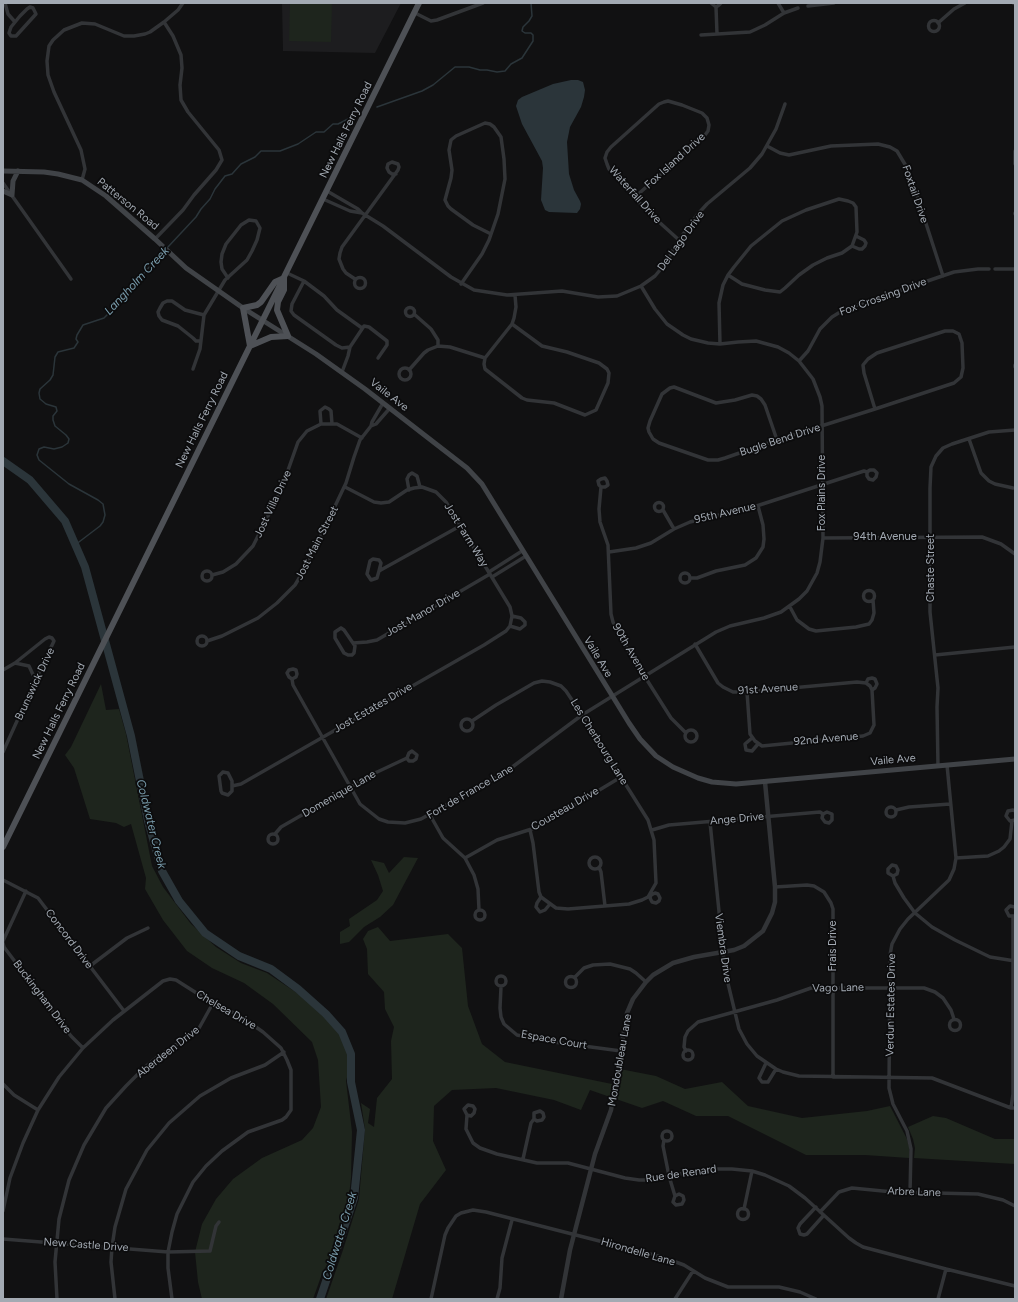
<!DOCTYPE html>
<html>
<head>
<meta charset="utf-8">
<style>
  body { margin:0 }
  #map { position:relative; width:1018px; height:1302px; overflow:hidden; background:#111112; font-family:Figtree,sans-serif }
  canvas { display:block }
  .frame { position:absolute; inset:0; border:4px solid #a3aab3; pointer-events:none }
</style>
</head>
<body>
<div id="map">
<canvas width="1018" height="1302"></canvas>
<div class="frame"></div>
</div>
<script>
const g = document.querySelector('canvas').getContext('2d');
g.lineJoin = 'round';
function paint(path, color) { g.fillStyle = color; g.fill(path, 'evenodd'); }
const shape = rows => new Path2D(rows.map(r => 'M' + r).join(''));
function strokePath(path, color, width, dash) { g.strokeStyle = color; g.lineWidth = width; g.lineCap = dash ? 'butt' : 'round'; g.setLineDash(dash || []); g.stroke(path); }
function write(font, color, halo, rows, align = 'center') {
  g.font = font + ' Figtree,sans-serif'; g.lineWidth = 3.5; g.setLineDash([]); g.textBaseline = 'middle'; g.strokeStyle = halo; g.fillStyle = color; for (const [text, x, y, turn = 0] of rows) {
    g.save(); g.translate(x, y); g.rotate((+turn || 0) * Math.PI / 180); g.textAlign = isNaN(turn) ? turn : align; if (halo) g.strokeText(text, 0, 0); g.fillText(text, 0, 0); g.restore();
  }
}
paint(shape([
  [282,3,401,3,375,53,283,51]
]), '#1d1d1f');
paint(shape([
  [290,3,332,3,331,42,289,41],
  [101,684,106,710,119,709,126,734,152,866,163,887,191,924,216,947,241,963,267,973,300,995,320,1010,337,1027,344,1040,349,1057,348,1074,346,1081,352,1132,351,1178,348,1205,331,1259,323,1271,313,1299,202,1299,198,1282,195,1252,202,1224,216,1199,233,1179,262,1158,302,1140,313,1128,321,1107,318,1060,312,1042,273,1004,244,983,212,968,187,951,163,920,145,889,146,878,131,824,124,827,116,823,90,819,74,768,65,755,71,747],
  [404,857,418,858,393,905,380,917,364,927,349,942,340,944,340,932,350,926,349,919,377,900,383,891,378,875,371,860,384,863,389,873],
  [378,927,390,941,448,934,462,948,468,1006,482,1044,505,1062,612,1084,610,1097,590,1090,581,1110,554,1100,496,1088,452,1090,434,1106,433,1141,446,1170,420,1204,392,1299,326,1299,343,1250,359,1199,365,1129,361,1103,370,1109,368,1123,374,1127,377,1098,392,1079,391,1041,394,1027,385,1009,384,992,368,974,367,949,363,939,368,931],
  [620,1069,656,1076,685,1089,722,1082,748,1106,802,1118,867,1111,890,1106,907,1139,909,1146,909,1158,865,1155,806,1155,728,1116,696,1116,663,1101,642,1108,616,1099],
  [933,1116,946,1118,995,1139,1015,1139,1015,1164,914,1158,915,1148,913,1139,908,1127]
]), '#1e251d');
paint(shape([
  [571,80,578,80,583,82,585,90,584,97,581,107,570,127,567,142,569,174,574,190,580,201,581,204,580,209,577,213,549,212,545,210,541,200,543,168,542,161,522,124,516,106,518,100,522,97,553,84]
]), '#2b353a');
strokePath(shape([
  [377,107,422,91,433,85,455,67,469,67,480,70,487,70,497,72,505,71,511,64,522,58,533,41,533,35,531,33,525,33,522,31,523,27,529,21,532,16,531,3],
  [167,248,196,217,201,209,210,199,215,189,225,176,232,174,241,164,255,157,261,151,280,151,298,144,316,132,324,132,333,124,338,124,352,117],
  [75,545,100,526,103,522,105,515,103,504,98,500,69,484,39,460,37,455,39,449,44,447,54,449,62,447,68,443,69,439,66,435,55,426,53,420,53,416,57,411,56,407,46,404,40,399,39,393,40,389,50,380,53,375,55,357,58,352,74,348,78,342,76,339,77,335,83,325,104,318,112,310,164,250]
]), '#2b353a', 1.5);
strokePath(shape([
  [3,461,30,480,65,521,85,567,131,736,148,821,162,871,179,901,205,933,239,956,271,969,298,989,326,1014,342,1032,351,1054,351,1082,361,1130,354,1198,320,1299]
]), '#2b353a', 8);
strokePath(shape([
  [5,3,8,14,15,22],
  [711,3,716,7],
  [778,3,784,13],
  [1013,3,1015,4],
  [808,6,834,3],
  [30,7,33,8,36,14,16,36,11,36,9,33,11,27,20,16,27,9,30,7],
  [716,7,717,34],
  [716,7,719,5,721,3],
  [415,13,431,21,437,20,483,3],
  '928.5 26a5.5 5.5 0 1 1 11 0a5.5 5.5 0 1 1-11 0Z',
  [938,23,954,9,965,3],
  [701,35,750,32,765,25,784,13,798,8],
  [767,146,780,153,789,155,831,146,878,144,890,147,897,151,909,171,943,276],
  [1015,151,1015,164],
  [82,180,85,169,81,150,54,92,48,75,47,61,49,46,53,40,64,30,82,23,95,24,124,36,134,36,145,34,150,32,164,22,178,10,183,3],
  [3,183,71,279],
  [327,191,358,209,362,213,383,226,451,277,474,290,507,295,562,291,598,297,617,296,641,286,655,276,665,264,679,240,697,215,707,204,750,168,762,154,776,129,785,104],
  [635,197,705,135,708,131,709,125,707,118,702,113,682,105,668,101,664,102,659,104,611,147,607,152,605,158,607,164,609,169,648,212,679,240],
  [323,199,350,211,362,213],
  [1015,213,1015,214],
  [155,239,183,210,194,195,216,170,222,160,219,150,188,112,181,100,180,85,182,68,181,55,173,36,164,22],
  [852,246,859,249,862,249,865,246,866,243,864,240,856,236],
  [995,269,1015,269],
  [287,273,304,281,292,304,291,311,294,315,336,345,342,348,350,347],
  '354.5 283a5.5 5.5 0 1 1 11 0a5.5 5.5 0 1 1-11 0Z',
  [355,279,346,273,343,269,339,259,340,253,342,247,398,170,399,167,398,164,392,162,388,164,387,168,389,172,392,174,396,174],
  [304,281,324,296,337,310,362,328],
  [461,284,482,254,489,240,498,214,505,179,504,159,501,137,494,127,490,124,485,123,456,136,451,140,449,150,452,170,451,178,445,200,448,206,451,209,473,225,491,234],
  '405.5 312a4.5 4.5 0 1 1 9 0a4.5 4.5 0 1 1-9 0Z',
  [414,314,431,329,438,340,438,346],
  [512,324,542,346,567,352,599,363,607,369,609,373,608,383,596,410,585,415,554,403,527,400,522,398,485,369,484,364,485,358,512,324,514,318,516,307,515,295],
  [201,341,196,341,193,338,178,326,162,320,159,316,158,312,160,308,163,303,167,301,172,301,185,310,204,315],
  [720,344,719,303,723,285,728,275,734,267,751,246,782,221,806,210,839,199,848,201,853,203,856,207,857,232,852,246,842,253,827,258,813,265,799,275,785,288,780,292,765,290,742,284,728,275],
  [799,361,808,351,820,329,832,317,845,309,954,272,978,269,989,269],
  [1015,365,1015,367],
  '399 374a6 6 0 1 1 12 0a6 6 0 1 1-12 0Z',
  [193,369,200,349,204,315,225,280,247,260,252,251,257,240,260,228,256,221,249,220,241,225,226,244,222,254,221,262,222,269,228,278],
  [409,370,424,353,428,350,438,346,450,347,485,358],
  [342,372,348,356,350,347,364,326,369,327,387,341,387,345,378,358],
  [321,424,320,411,325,407,329,409,331,411,332,424],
  [371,426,372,422,383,403],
  [969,439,981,473,989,481,995,484,1013,488],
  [777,440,765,405,761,399,757,396,752,395,735,400,716,403,674,387,670,388,662,394,650,421,648,428,649,432,653,439,659,443,708,460,718,460,725,458,777,440,875,409,954,383,961,377,963,368,962,343,959,334,953,331,945,331,877,353,868,359,863,365,864,373,875,409],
  [601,487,605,487,608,485,607,481,605,478,601,479,598,481,599,485,601,487,599,509,600,522,608,545,611,614,613,622,621,639,671,718,686,733],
  [409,490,407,479,409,475,412,473,417,476,420,487],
  '654.5 507a4.5 4.5 0 1 1 9 0a4.5 4.5 0 1 1-9 0Z',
  [663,510,674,529],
  [823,538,982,537,1001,544,1015,554],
  [609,552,636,548,651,543,674,529,690,522,713,516,735,513,864,471,867,472,870,470,874,470,877,473,876,477,873,480,869,479,867,476,867,472],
  '202 576a5 5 0 1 1 10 0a5 5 0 1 1-10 0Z',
  [379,571,381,563,379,560,373,559,370,561,367,574,371,580,377,578,379,571,460,526],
  [489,572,522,551],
  '680 578a5 5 0 1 1 10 0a5 5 0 1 1-10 0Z',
  [212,575,223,572,236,564,253,546,281,490,298,442,307,431,321,424,337,424,362,438],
  [492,577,526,556],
  [690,578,697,578,716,571,745,565,756,558,763,547,764,539,763,525,758,506],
  '863.5 596a5.5 5.5 0 1 1 11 0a5.5 5.5 0 1 1-11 0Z',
  [790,607,797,620,809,629,816,631,856,627,869,624,872,620,874,613,873,600],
  [510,626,520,629,525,625,525,622,521,618,512,616],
  [341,628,344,630,355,646,354,653,352,655,348,655,344,653,335,638,335,632,341,628],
  '197 641a5 5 0 1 1 10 0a5 5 0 1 1-10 0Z',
  [207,641,222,636,258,618,277,603,295,585,307,565,346,483,354,457,360,440,371,426,376,424,390,408],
  [353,643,367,642,377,640,490,574],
  [695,644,718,683,723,687,733,692,747,692,857,682,866,683,870,686,872,690,874,725,870,733,863,736,762,746,755,741,750,734,747,692],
  [935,655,1015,647],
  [15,663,29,666,35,679],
  [3,670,15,663,45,639,49,637,52,638,54,641,36,679,3,752],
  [292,679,296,677,297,674,296,670,293,669,289,670,287,673,289,677,292,679,293,685,360,804,379,819,388,822,405,823,421,819,507,771,582,715,716,632,730,626,764,618,781,612,799,599,807,591,817,573,820,562,823,538,822,406,820,397,813,379,799,361,789,353,778,347,756,341,738,342,720,344,708,343,691,339,683,335,667,324,655,309,641,286],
  [866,683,868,679,872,678,875,679,877,684,875,688,872,690],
  '461 725a6 6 0 1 1 12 0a6 6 0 1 1-12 0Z',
  [472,721,496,705,534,683,542,681,550,682,561,686,566,691,582,715,648,820,654,840,656,883,648,897,642,900,629,904,568,909,556,908,541,897,539,892,533,843,530,830],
  '685 736a6 6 0 1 1 12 0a6 6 0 1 1-12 0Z',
  [752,738,745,744,746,750,752,751,758,744],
  [938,766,937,707,938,688,930,612,930,488,931,467,936,456,943,448,952,444,989,432,1015,430],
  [223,772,228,773,232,781,232,791,228,795,222,793,221,791,219,776,223,772],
  [232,786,241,784,484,645,506,631,510,626,512,616,510,607,446,502,436,492,422,487,414,488,407,490,389,502,381,503,374,502,345,487],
  '886 812a5 5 0 1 1 10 0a5 5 0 1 1-10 0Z',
  [896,810,909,807,950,804],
  [1015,811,1013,810,1008,811,1006,816,1010,821,1015,820],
  [430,815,443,838,465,858,474,875,478,889,479,910],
  [710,822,725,971,739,1029,747,1044,757,1056,776,1069,783,1072,799,1076,932,1078,1011,1108,1015,1108],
  [652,830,669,825,820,812,823,814,827,812,832,814,832,820,829,823,825,822,822,818,823,814],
  [275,834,281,827,375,773,407,758,409,753,412,751,417,755,416,759,413,761,409,761,407,758],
  '268 839a5 5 0 1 1 10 0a5 5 0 1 1-10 0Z',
  '589 863a6 6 0 1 1 12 0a6 6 0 1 1-12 0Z',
  [465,858,497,840,538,827,621,777],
  [956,858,988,856,999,851,1004,847,1010,839,1012,821],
  [599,867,601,872,605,906],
  [893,876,897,874,898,870,896,866,892,865,888,869,888,873,893,876,895,883,904,898,915,913,932,927,955,940,990,957,1015,961],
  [3,880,38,898,124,1011],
  [775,887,807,885,814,886,824,892,831,903,833,909,833,1077],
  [650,894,651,895,650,898,652,902,656,903,659,901,660,898,658,894,655,893,651,895],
  [541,897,537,903,536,907,540,912,545,910,550,904],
  '475 915a5 5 0 1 1 10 0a5 5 0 1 1-10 0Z',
  [1014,916,1009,916,1006,910,1010,906,1015,907],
  [3,941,26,891],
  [3,943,4,947,71,1036,83,1048],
  [90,966,127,938,148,928],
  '496 981a5 5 0 1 1 10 0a5 5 0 1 1-10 0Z',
  '565.5 982a5.5 5.5 0 1 1 11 0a5.5 5.5 0 1 1-11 0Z',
  [575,977,584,968,593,965,610,964,630,969,636,973,646,982],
  [501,987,500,1008,501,1017,504,1024,517,1035,546,1041,621,1051],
  '949.5 1025a5.5 5.5 0 1 1 11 0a5.5 5.5 0 1 1-11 0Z',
  '683 1055a5 5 0 1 1 10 0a5 5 0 1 1-10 0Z',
  [686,1051,684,1047,685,1037,688,1031,698,1022,777,1000,811,988,924,988,935,992,943,998,951,1010,954,1019],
  [766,1063,759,1078,762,1082,768,1082,776,1069],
  [3,1084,14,1095,38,1110],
  [1011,1108,1013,1094,1013,916],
  [467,1115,471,1116,474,1113,475,1109,473,1106,468,1105,464,1109,467,1115,466,1129,473,1143,480,1148,497,1154,537,1163,568,1163,625,1178,639,1180,647,1180,708,1169,732,1169,752,1171,765,1175,789,1186,805,1198,849,1238,856,1243,863,1247,946,1269,1015,1286],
  '662 1136a5 5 0 1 1 10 0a5 5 0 1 1-10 0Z',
  [664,1140,663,1146,669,1176,675,1196,673,1202,676,1205,682,1204,684,1200,683,1196,679,1194,675,1196],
  [523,1159,531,1123,534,1119,534,1113,540,1111,543,1113,544,1117,542,1120,537,1121,534,1119],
  [910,1193,911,1149,907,1131,893,1104,889,1088,890,955,892,944,900,929,908,919,949,880,954,869,956,858,947,765],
  [816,1207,800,1224,798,1228,800,1234,804,1235,807,1234,824,1215],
  '737.5 1214a5.5 5.5 0 1 1 11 0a5.5 5.5 0 1 1-11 0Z',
  [744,1209,752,1171],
  [3,1211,10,1178,23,1143,38,1110,59,1077,83,1048,113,1020,163,981,170,979,176,980,206,999,240,1016,263,1032,281,1048,287,1060,291,1070,291,1110,286,1117,282,1120,248,1132,222,1151,206,1166,193,1182,177,1214,172,1232,168,1252,168,1268,172,1299],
  [820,1212,839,1192,852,1188,893,1192,978,1194,1003,1200,1015,1206],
  [3,1239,168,1252,210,1251,216,1226,219,1222],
  [57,1299,55,1262,59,1219,69,1180,84,1145,106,1108,126,1086,145,1067,156,1058,198,1030,213,1003],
  [115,1299,111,1262,112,1247,115,1227,126,1189,147,1150,169,1123,200,1096,231,1078,265,1065,284,1052],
  [431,1299,445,1235,448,1228,456,1216,461,1213,473,1210,486,1212,662,1257,684,1265,705,1278,728,1287,779,1287,800,1292,816,1299],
  [497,1299,500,1288,502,1258,512,1220],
  [675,1299,693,1271],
  [938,1299,946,1269]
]), '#323437', 3.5);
strokePath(shape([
  [561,1299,570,1250,595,1154,611,1110,627,1013,633,999,646,982,653,975,673,963,694,957,734,950,744,946,763,931,772,913,775,902,775,887,765,782]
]), '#323437', 4.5);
strokePath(shape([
  [3,171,44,172,58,174,82,180,106,196,155,239,186,268,243,308,316,354,365,389,467,468,482,484,629,723,640,739,656,756,673,767,698,778,712,782,736,784,1015,759],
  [3,191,12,195,13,181,18,171]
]), '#404347', 5);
strokePath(shape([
  [250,346,271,337,288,336,277,310,278,302,284,290,284,279],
  [250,346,243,308,257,305,261,302,275,282,284,278],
  [3,847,419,3]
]), '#4e5156', 6);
write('11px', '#a3aab3', '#0c0c0d', [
  ["New Halls Ferry Road",346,130,-64],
  ["Fox Island Drive",675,161,-42],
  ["Foxtail Drive",915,194,71],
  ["Waterfall Drive",635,195,48],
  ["Patterson Road",128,204,39],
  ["Del Lago Drive",681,241,-54],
  ["Fox Crossing Drive",883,297,-20],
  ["Vaile Ave",389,395,38],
  ["New Halls Ferry Road",202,420,-64],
  ["Bugle Bend Drive",780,440,-18],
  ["Fox Plains Drive",822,493,-90],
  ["Jost Villa Drive",273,504,-65],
  ["95th Avenue",725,513,-13],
  ["Jost Farm Way",466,535,58],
  ["94th Avenue",885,537],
  ["Jost Main Street",317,543,-63],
  ["Chaste Street",931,568,-90],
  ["Jost Manor Drive",423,613,-30],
  ["90th Avenue",631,652,60],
  ["Vaile Ave",598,657,59],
  ["Brunswick Drive",35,684,-65],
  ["91st Avenue",768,689,-4],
  ["Jost Estates Drive",373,708,-30],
  ["New Halls Ferry Road",59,711,-64],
  ["92nd Avenue",826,739,-5],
  ["Les Cherbourg Lane",599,742,58],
  ["Vaile Ave",893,760,-5],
  ["Fort de France Lane",470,792,-30],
  ["Domenique Lane",339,794,-30],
  ["Cousteau Drive",565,809,-30],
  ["Ange Drive",737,819,-5],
  ["Concord Drive",69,939,53],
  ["Frais Drive",833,946,-90],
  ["Viembra Drive",723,948,82],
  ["Vago Lane",838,988,-1],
  ["Buckingham Drive",42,997,53],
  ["Verdun Estates Drive",891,1005,-89],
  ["Chelsea Drive",226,1010,30],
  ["Espace Court",554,1040,10],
  ["Aberdeen Drive",168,1052,-38],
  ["Mondoubleau Lane",620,1060,-80],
  ["Rue de Renard",681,1174,-8],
  ["Arbre Lane",914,1192,2],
  ["New Castle Drive",86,1245,4],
  ["Hirondelle Lane",638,1252,16]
]);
write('italic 12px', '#7a9dad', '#0c0c0d', [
  ["Langholm Creek",137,281,-47],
  ["Coldwater Creek",151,824,76],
  ["Coldwater Creek",340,1236,-73]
]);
</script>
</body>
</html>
